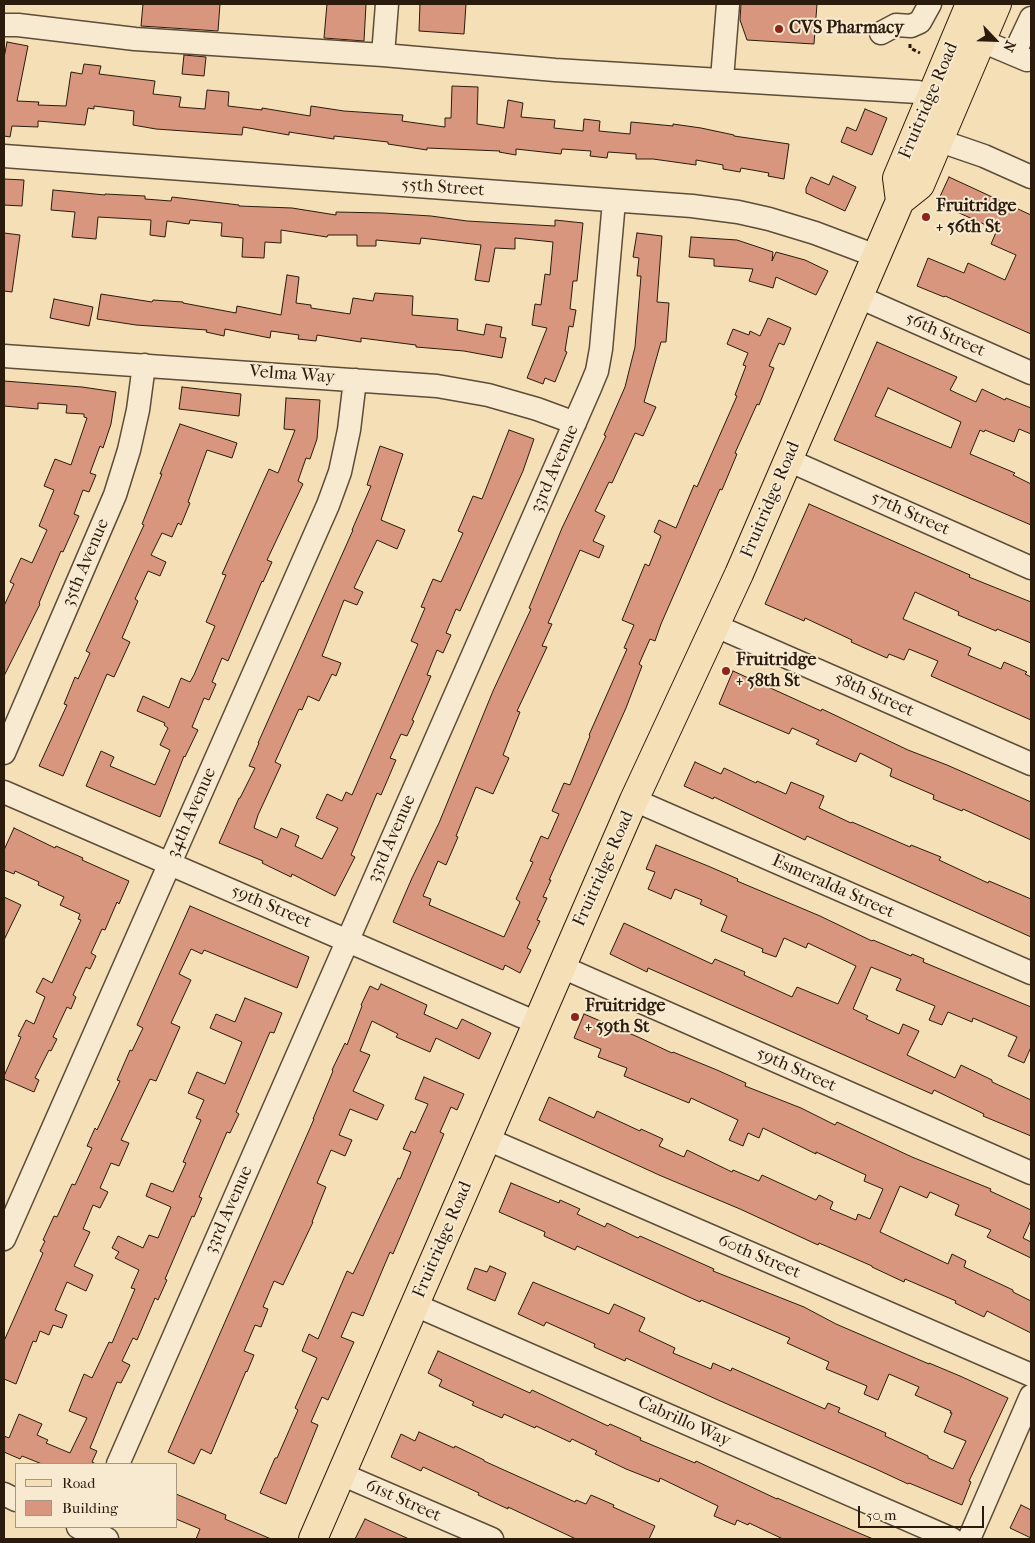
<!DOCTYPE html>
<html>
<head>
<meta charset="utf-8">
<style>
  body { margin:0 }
  #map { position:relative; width:1035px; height:1543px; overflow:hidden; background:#f5dfb6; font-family:"IM FELL French Canon",serif }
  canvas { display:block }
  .frame { position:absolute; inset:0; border:5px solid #2a1b0d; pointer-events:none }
  .legend { position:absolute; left:15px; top:1463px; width:162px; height:65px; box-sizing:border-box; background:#f8ead0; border:1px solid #a69782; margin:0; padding:6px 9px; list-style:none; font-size:15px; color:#2a1b0d }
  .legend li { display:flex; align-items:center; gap:10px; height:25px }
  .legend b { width:25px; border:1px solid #a69782 }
  .north { position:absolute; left:970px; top:15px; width:50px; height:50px; -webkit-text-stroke:4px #f8ead0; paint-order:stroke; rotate:114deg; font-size:14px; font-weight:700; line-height:20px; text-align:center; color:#2a1b0d }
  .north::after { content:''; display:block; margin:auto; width:18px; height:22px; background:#2a1b0d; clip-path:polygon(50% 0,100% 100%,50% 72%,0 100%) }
  .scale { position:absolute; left:858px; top:1506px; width:126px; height:22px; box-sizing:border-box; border:2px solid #2a1b0d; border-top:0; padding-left:6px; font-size:15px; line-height:18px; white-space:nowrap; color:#2a1b0d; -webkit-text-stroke:4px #f8ead0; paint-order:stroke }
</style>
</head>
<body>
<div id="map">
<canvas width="1035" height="1543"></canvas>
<div class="frame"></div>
<ul class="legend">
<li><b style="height:6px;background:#f5dfb6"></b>Road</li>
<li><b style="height:14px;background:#d7967d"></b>Building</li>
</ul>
<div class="north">N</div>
<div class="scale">50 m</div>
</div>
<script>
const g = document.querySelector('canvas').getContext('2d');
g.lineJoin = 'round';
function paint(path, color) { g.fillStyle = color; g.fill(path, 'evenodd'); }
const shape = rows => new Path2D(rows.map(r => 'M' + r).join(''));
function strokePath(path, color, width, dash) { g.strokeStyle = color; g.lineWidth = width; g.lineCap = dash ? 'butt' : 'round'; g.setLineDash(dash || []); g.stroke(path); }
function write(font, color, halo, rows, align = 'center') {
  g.font = font + ' "IM FELL French Canon",serif'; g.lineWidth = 4; g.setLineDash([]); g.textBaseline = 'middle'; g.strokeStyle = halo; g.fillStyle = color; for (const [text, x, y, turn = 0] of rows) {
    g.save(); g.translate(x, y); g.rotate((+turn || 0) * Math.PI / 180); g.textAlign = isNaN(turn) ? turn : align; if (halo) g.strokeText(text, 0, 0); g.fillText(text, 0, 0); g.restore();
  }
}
const building = shape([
  [143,4,220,4,218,31,141,26,143,4],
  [327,4,366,4,364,41,324,38,327,4],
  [420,4,466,4,464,34,419,31,420,4],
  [741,4,817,4,814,44,747,40,740,20,741,4],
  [7,42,28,46,17,101,39,102,38,105,66,106,71,72,82,74,84,64,101,66,99,74,155,81,153,94,181,97,179,107,205,109,207,90,229,92,228,106,262,110,262,108,310,116,311,106,344,111,403,115,402,121,445,127,445,118,451,118,452,86,478,87,477,124,504,128,508,100,523,103,521,117,555,120,554,128,583,131,584,119,600,121,599,131,630,134,631,122,673,126,673,124,701,128,734,135,734,136,789,144,784,179,768,176,769,173,741,168,740,172,723,169,723,165,696,160,696,165,653,159,636,159,636,154,608,152,607,158,590,156,591,151,562,149,561,154,516,149,516,155,499,152,500,151,427,148,427,150,388,144,388,142,334,136,334,139,289,132,289,135,243,127,242,135,156,129,133,125,134,111,94,106,94,109,88,108,85,125,38,121,38,127,12,126,10,137,4,136,4,58,7,42],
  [184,55,206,57,204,76,182,74,184,55],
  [865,109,887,118,872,155,841,142,847,127,856,131,865,109],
  [833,176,856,187,845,211,806,193,806,188,811,177,829,185,833,176],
  [949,177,1031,215,1031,334,945,296,944,297,917,286,928,258,964,273,968,263,1005,280,1016,255,991,244,997,230,937,203,949,177],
  [4,179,24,180,22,206,4,205,4,179],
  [53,190,105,195,105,194,145,196,145,199,171,201,172,197,239,205,239,206,292,208,336,215,336,212,383,213,431,216,467,221,555,226,555,220,583,223,577,281,573,281,570,309,576,310,573,327,569,326,565,351,567,352,555,382,545,378,543,384,527,378,547,328,532,325,535,304,541,305,545,274,550,275,553,242,515,238,515,249,495,248,489,282,475,280,481,245,421,238,420,244,376,240,376,246,357,246,357,235,328,235,327,237,281,230,281,243,265,242,264,258,242,257,243,238,221,236,222,223,190,220,189,224,167,221,165,237,150,235,151,220,98,217,96,239,72,237,75,212,51,210,53,190],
  [4,233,20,235,12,292,4,291,4,233],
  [637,233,662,236,657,302,669,303,666,342,661,342,644,402,656,407,643,436,635,433,612,483,609,482,595,511,605,516,593,541,604,546,599,558,580,550,548,623,552,624,542,646,547,647,517,711,520,712,503,755,509,758,493,794,476,787,456,836,458,837,446,865,438,861,423,896,431,899,429,905,504,937,520,902,516,899,533,862,530,861,541,836,548,839,559,814,552,811,564,783,570,785,590,736,589,735,627,649,624,648,634,625,622,620,645,564,649,566,661,536,654,532,659,520,676,528,694,485,697,487,737,396,735,395,746,366,743,365,748,353,727,344,733,329,749,335,750,331,760,336,768,318,791,328,784,345,779,343,769,366,774,368,759,405,757,404,735,453,737,454,722,490,720,489,661,624,655,641,650,639,639,664,642,666,626,708,549,880,551,880,543,897,547,898,537,920,540,921,527,948,531,950,520,973,505,965,503,970,393,922,412,878,439,823,493,691,531,609,529,608,562,528,606,436,604,435,625,387,635,347,641,276,637,276,639,258,633,257,637,233],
  [691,237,737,240,773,252,772,261,776,252,805,260,828,271,816,295,776,277,773,288,749,281,753,269,714,266,714,259,689,257,691,237],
  [287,275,299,277,296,303,311,305,311,308,350,314,353,298,373,301,375,293,413,296,412,315,458,319,457,330,484,335,486,324,502,327,500,337,506,338,502,358,464,351,416,347,416,345,361,338,361,342,317,335,316,341,298,339,299,335,271,331,270,338,225,329,224,336,206,332,207,330,136,325,97,319,101,294,152,302,153,300,183,302,183,303,236,313,237,306,281,315,287,275],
  [54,299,93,307,89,326,50,318,54,299],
  [877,342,957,377,950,390,976,402,982,389,1005,400,1006,398,1031,408,1031,434,1019,429,1014,442,985,430,984,432,980,430,970,454,1015,473,1013,475,1031,484,1031,525,834,440,877,342],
  [888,388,961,422,951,448,875,416,888,388],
  [4,381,82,387,116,392,111,424,103,448,100,446,90,473,96,475,89,492,83,490,74,514,79,516,63,552,61,551,39,603,40,604,4,676,4,606,14,584,10,582,21,558,32,563,47,530,39,526,54,490,44,486,55,459,71,465,87,418,84,417,84,414,66,413,67,405,38,403,38,409,4,406,4,381],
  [182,387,241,394,239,416,179,409,182,387],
  [286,398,320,400,317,439,310,459,306,458,298,481,303,484,267,560,272,562,263,582,262,581,228,661,222,658,212,682,216,684,209,700,204,698,192,727,198,730,185,757,184,756,160,817,86,786,101,751,114,757,110,766,155,785,170,750,160,745,168,728,164,725,165,723,137,711,143,696,169,708,181,678,190,682,194,675,215,626,206,622,226,575,222,574,269,469,278,473,295,430,284,429,286,398],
  [180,424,237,443,232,458,207,450,188,502,190,503,181,525,178,523,172,537,162,533,151,555,166,562,160,576,148,571,135,599,138,601,122,638,130,642,114,677,107,674,63,776,39,766,67,705,64,704,75,677,78,679,90,653,86,651,144,525,142,524,162,474,160,474,180,424],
  [509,430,534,439,523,471,460,611,456,609,446,633,451,635,443,653,437,650,427,675,431,676,412,720,414,721,407,736,401,734,390,758,396,760,381,795,377,793,351,855,355,857,335,896,292,874,291,877,262,863,263,861,219,843,239,798,240,798,255,768,249,766,259,743,258,743,353,530,352,530,371,486,367,485,380,446,403,454,381,520,405,530,397,549,377,540,354,588,363,592,357,605,344,600,322,656,341,663,336,676,332,674,319,701,308,696,302,710,299,709,275,762,281,765,258,815,254,828,277,838,281,828,299,836,295,846,322,859,338,828,316,818,327,794,342,801,346,792,352,795,418,644,411,641,425,608,421,607,433,579,441,582,463,533,458,531,473,496,482,499,509,430],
  [809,504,970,575,969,577,1031,602,1031,643,997,629,996,631,958,615,959,612,915,592,903,619,971,648,968,655,1001,669,1004,662,1027,672,1025,674,1031,677,1031,720,931,676,938,661,909,649,904,660,889,654,887,658,851,642,852,640,805,618,804,621,765,604,809,504],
  [733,671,821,711,822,709,908,750,947,765,1031,802,1031,840,963,809,962,811,933,799,934,795,890,776,892,769,860,753,856,762,816,744,819,740,792,728,789,734,719,704,733,671],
  [695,762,721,774,724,768,756,783,757,781,786,794,791,782,824,796,819,808,851,823,852,822,910,847,911,845,941,857,939,860,988,883,989,881,1031,899,1031,937,807,836,805,840,714,797,713,799,684,786,695,762],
  [14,828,55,848,56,846,83,858,82,860,129,881,119,904,117,902,105,930,102,929,91,953,96,956,90,969,86,967,73,995,76,997,71,1009,67,1007,53,1037,57,1039,51,1051,49,1050,35,1078,39,1080,34,1092,4,1079,4,1076,21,1037,18,1036,26,1020,34,1024,45,997,36,992,43,978,52,983,81,920,78,919,80,914,60,905,64,897,38,885,39,882,15,871,14,874,4,870,4,850,14,828],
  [656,845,708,866,738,879,737,881,820,916,872,941,873,940,911,956,912,954,924,959,923,962,1031,1007,1031,1006,1031,1047,1024,1063,1008,1056,1017,1037,973,1018,972,1022,948,1012,942,1025,929,1020,935,1006,896,990,901,979,871,967,853,1009,868,1016,866,1019,899,1034,903,1024,919,1031,907,1055,955,1078,961,1065,992,1080,992,1082,1031,1100,1031,1136,983,1116,984,1114,934,1090,932,1094,648,968,647,972,610,954,624,923,712,964,715,959,745,972,744,975,792,997,797,987,838,1004,856,966,808,943,806,948,784,938,776,957,762,952,763,949,721,931,727,916,700,904,702,900,675,889,671,899,648,889,655,872,646,869,656,845],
  [4,897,21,905,4,940,4,897],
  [190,906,309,957,297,988,204,950,202,954,191,949,179,974,191,980,171,1023,180,1027,156,1081,150,1079,121,1140,129,1143,119,1166,111,1163,100,1188,108,1192,100,1208,93,1205,83,1229,90,1232,74,1266,93,1275,86,1291,67,1282,55,1310,67,1315,62,1328,53,1325,49,1335,40,1331,36,1342,33,1341,16,1384,4,1379,4,1341,43,1253,40,1251,45,1241,43,1240,54,1216,57,1217,72,1184,75,1185,92,1148,87,1146,95,1128,97,1130,120,1081,117,1080,130,1050,132,1051,143,1028,137,1025,190,906],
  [381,984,427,1005,424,1014,457,1029,462,1019,491,1033,479,1059,436,1038,430,1052,396,1037,398,1034,372,1021,360,1051,370,1055,353,1091,384,1105,377,1120,350,1109,339,1135,352,1140,345,1156,331,1150,317,1183,326,1187,312,1222,313,1222,283,1285,274,1281,263,1307,268,1309,261,1327,255,1325,244,1351,254,1355,247,1372,246,1371,211,1454,201,1449,194,1464,168,1452,314,1119,313,1119,333,1071,332,1070,345,1043,347,1045,362,1006,361,1005,370,986,378,990,381,984],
  [245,998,282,1013,274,1033,270,1032,236,1112,239,1114,230,1133,227,1132,199,1197,202,1198,194,1217,192,1216,165,1279,167,1280,158,1300,155,1298,137,1340,133,1338,122,1361,130,1365,121,1383,117,1382,90,1448,97,1451,92,1462,96,1464,42,1464,22,1456,20,1459,4,1452,4,1436,9,1438,19,1414,42,1424,37,1435,48,1440,46,1443,70,1453,87,1418,69,1411,84,1374,92,1378,109,1342,112,1343,135,1289,131,1288,139,1270,115,1258,119,1252,112,1248,118,1236,143,1248,149,1235,158,1238,171,1207,146,1196,151,1183,173,1192,186,1163,183,1162,201,1120,196,1118,204,1100,188,1093,197,1072,225,1084,242,1042,210,1028,216,1014,235,1022,245,998],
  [584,1014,638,1037,672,1053,673,1052,717,1070,746,1083,745,1086,801,1108,835,1125,837,1122,912,1157,991,1189,990,1191,1031,1210,1031,1220,1023,1238,1031,1242,1031,1258,987,1237,991,1230,955,1215,959,1205,930,1192,927,1198,900,1186,880,1232,948,1264,952,1254,966,1261,964,1267,1013,1290,1013,1292,1031,1301,1031,1333,987,1311,984,1317,955,1303,956,1301,905,1279,904,1282,872,1267,872,1266,819,1243,818,1245,740,1209,659,1175,539,1120,549,1097,594,1118,597,1111,640,1131,641,1129,663,1139,659,1146,684,1157,687,1150,732,1172,733,1170,759,1181,762,1175,816,1200,819,1195,833,1202,830,1209,856,1220,858,1214,870,1219,883,1189,864,1181,866,1175,816,1152,816,1154,763,1128,759,1138,748,1133,743,1146,729,1140,738,1120,691,1098,689,1103,624,1076,627,1068,598,1057,601,1049,574,1038,584,1014],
  [424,1077,464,1094,457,1110,451,1107,440,1132,444,1134,393,1254,390,1252,363,1316,352,1312,341,1337,354,1342,328,1400,322,1397,311,1422,318,1425,286,1504,260,1493,275,1458,277,1458,298,1410,295,1408,317,1358,302,1351,309,1334,318,1339,347,1271,353,1274,398,1178,400,1179,411,1152,403,1149,411,1131,415,1133,428,1104,415,1099,424,1077],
  [511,1183,559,1203,560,1200,580,1209,577,1214,605,1227,607,1223,638,1238,640,1236,714,1269,713,1271,804,1307,836,1324,929,1364,929,1363,960,1376,1008,1398,969,1481,971,1482,962,1505,909,1483,908,1484,878,1470,718,1400,626,1358,625,1361,594,1347,595,1344,546,1322,544,1326,518,1314,533,1282,609,1314,614,1304,645,1318,639,1331,675,1348,673,1353,711,1369,713,1363,731,1371,732,1368,825,1409,828,1403,840,1408,838,1412,886,1433,885,1436,928,1456,928,1458,953,1469,966,1441,944,1432,952,1413,950,1413,951,1411,915,1395,919,1387,889,1374,878,1400,864,1394,867,1386,826,1369,829,1362,787,1343,790,1338,701,1300,700,1302,577,1246,575,1250,544,1236,545,1232,499,1212,511,1183],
  [490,1266,506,1273,495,1301,467,1289,475,1268,487,1272,490,1266],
  [438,1351,530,1393,532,1390,608,1426,610,1424,641,1438,640,1440,695,1463,696,1461,777,1499,777,1498,873,1539,783,1539,749,1523,748,1525,737,1520,735,1525,714,1516,718,1506,660,1478,659,1482,626,1469,595,1454,597,1451,572,1439,570,1442,536,1426,535,1428,504,1414,502,1418,472,1405,474,1402,439,1386,442,1380,428,1373,438,1351],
  [419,1432,454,1448,455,1446,484,1460,484,1461,575,1502,576,1500,586,1504,591,1495,614,1505,613,1507,655,1526,649,1539,576,1539,508,1507,508,1509,478,1495,479,1493,423,1467,421,1471,391,1457,401,1434,415,1441,419,1432],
  [176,1494,226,1515,225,1519,271,1539,196,1539,200,1529,176,1519,176,1494],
  [1021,1505,1031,1510,1031,1538,1010,1528,1021,1505],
  [365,1519,409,1539,355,1539,365,1519]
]);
paint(building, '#d7967d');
strokePath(building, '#2a1b0d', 1);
const minor = shape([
  [4,25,18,25,135,39,383,55,555,70,918,92,930,98],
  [881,33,896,25,911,26,920,22,930,4],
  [982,41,1027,60],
  [1014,54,1031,18],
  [383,55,387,4],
  [722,79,728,4],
  [952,145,984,156,1031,177],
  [4,156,692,206,738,212,769,219,815,233,876,256],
  [859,297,1031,373],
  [4,356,437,386,488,395,537,409,575,423],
  [788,460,1031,568],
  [716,626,1031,764],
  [4,753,115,495,129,450,138,410,144,365],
  [4,792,537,1023],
  [634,800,1031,973],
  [562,967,1031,1173],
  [487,1139,1031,1375],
  [4,1239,328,505,340,472,349,430,355,380],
  [415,1305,952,1539],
  [118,1464,590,388,597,371,601,349,614,201],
  [341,1474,492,1539],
  [4,1494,16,1500],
  [78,1527,107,1539],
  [969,1539,1031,1396]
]);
const major = shape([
  [900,201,897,178,970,4],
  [313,1539,634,800,739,574,900,201,920,185,997,4]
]);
strokePath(minor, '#5d4c37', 25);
strokePath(major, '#2a1b0d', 30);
strokePath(shape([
  [910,44,910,48,920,53]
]), '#2a1b0d', 3, [4, 2.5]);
strokePath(minor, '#f8ead0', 22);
strokePath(major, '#f5dfb6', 28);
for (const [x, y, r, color] of [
  [779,29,5,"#8f2418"],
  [926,217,5,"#8f2418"],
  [726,671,5,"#8f2418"],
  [575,1017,5,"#8f2418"]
]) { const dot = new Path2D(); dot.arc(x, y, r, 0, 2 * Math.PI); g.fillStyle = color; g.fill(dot); strokePath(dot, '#f8ead0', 2); }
write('bold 18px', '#2a1b0d', '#f8ead0', [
  ["CVS Pharmacy",789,29],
  ["Fruitridge",936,207],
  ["+ 56th St",936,228],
  ["Fruitridge",736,661],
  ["+ 58th St",736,682],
  ["Fruitridge",585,1007],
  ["+ 59th St",585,1028]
], 'left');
write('18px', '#2a1b0d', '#f8ead0', [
  ["Fruitridge Road",929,101,-67],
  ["55th Street",443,188,4],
  ["56th Street",945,335,24],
  ["Velma Way",292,375,4],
  ["33rd Avenue",555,469,-66],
  ["Fruitridge Road",771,500,-67],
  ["57th Street",910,514,24],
  ["35th Avenue",86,563,-67],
  ["58th Street",874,695,24],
  ["34th Avenue",192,813,-66],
  ["33rd Avenue",392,839,-66],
  ["Fruitridge Road",604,869,-66],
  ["Esmeralda Street",833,887,24],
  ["59th Street",271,907,23],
  ["59th Street",796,1070,24],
  ["33rd Avenue",229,1210,-66],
  ["Fruitridge Road",443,1240,-67],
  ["60th Street",759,1257,23],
  ["Cabrillo Way",684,1422,24],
  ["61st Street",403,1501,24]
]);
</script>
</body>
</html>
